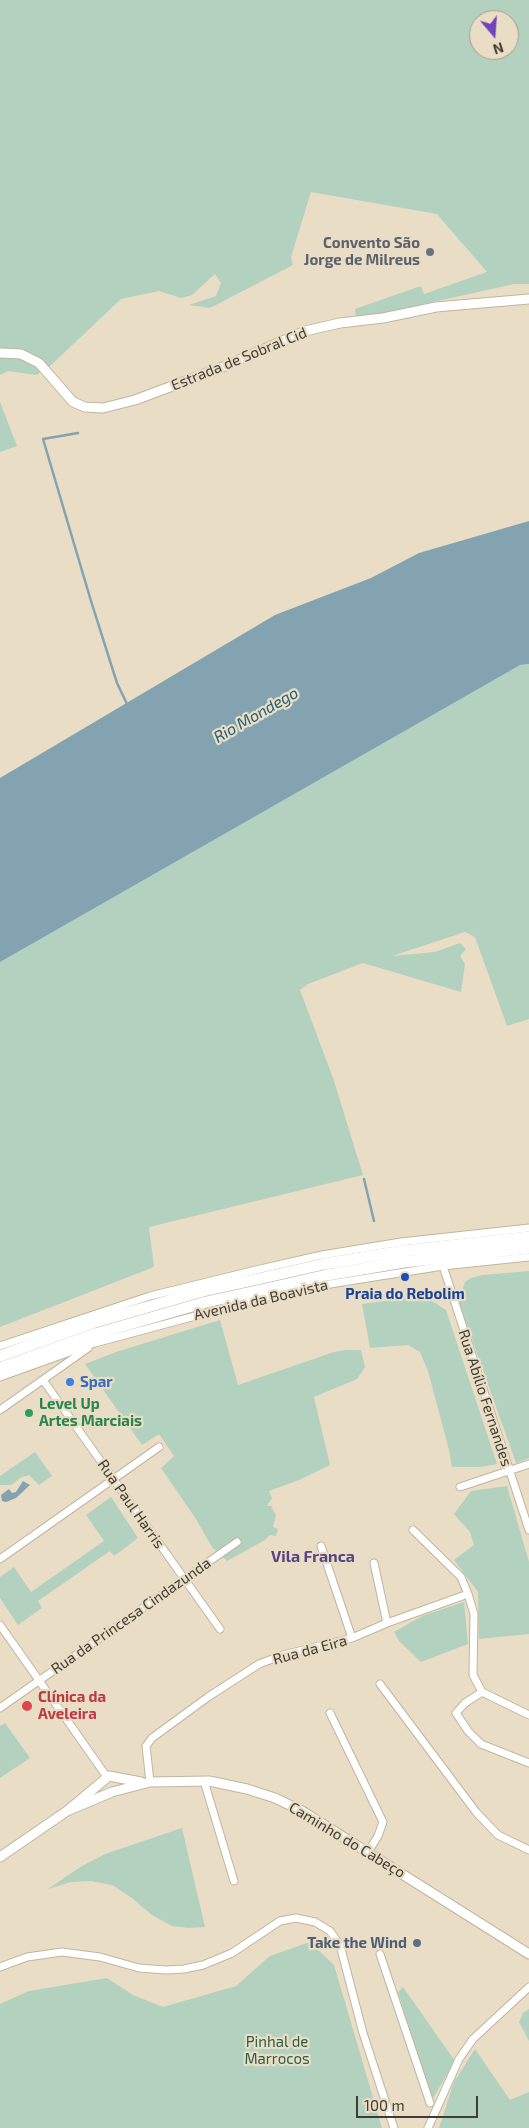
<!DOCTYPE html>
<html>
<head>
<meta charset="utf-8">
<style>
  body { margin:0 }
  #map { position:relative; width:529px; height:2128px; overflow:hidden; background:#e9ddc5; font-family:"Exo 2",sans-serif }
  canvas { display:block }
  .north { position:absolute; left:469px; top:10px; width:50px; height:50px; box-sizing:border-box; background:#e9ddc5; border:1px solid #a69d8b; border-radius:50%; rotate:162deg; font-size:14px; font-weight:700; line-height:20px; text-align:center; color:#413c33 }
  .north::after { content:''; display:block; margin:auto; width:18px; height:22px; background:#7044bc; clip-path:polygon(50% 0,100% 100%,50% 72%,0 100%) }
  .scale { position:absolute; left:356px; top:2096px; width:122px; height:22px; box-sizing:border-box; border:2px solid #413c33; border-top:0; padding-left:6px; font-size:15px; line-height:18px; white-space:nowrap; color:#413c33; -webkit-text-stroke:4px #e9ddc5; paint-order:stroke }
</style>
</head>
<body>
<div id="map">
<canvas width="529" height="2128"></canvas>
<div class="north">N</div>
<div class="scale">100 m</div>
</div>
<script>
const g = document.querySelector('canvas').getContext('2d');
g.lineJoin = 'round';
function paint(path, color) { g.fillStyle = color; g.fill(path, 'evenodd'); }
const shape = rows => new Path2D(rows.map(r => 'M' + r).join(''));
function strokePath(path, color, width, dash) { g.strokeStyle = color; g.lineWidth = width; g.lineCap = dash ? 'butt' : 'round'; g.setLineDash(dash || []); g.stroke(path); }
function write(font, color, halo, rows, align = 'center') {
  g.font = font + ' "Exo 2",sans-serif'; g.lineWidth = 4.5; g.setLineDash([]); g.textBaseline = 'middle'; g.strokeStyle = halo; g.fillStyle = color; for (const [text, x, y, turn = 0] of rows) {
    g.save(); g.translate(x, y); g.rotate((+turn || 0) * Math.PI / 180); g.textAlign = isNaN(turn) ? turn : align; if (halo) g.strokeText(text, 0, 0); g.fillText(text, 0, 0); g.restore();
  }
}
paint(shape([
  [0,0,529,0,529,284,514,284,383,313,356,316,355,309,421,286,424,294,487,272,437,214,311,192,291,257,293,265,210,308,189,305,216,296,221,283,215,274,192,295,181,298,159,291,121,299,49,367,36,375,8,371,0,375],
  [479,20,509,20,509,50,479,50],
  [0,402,17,446,0,452],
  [529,664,529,1019,507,1026,475,937,465,932,392,956,435,952,460,943,466,949,460,956,465,964,461,992,363,963,308,984,300,990,333,1078,363,1175,149,1227,154,1267,0,1327,0,930,520,665],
  [529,1271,529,1458,516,1463,457,1297,461,1294,465,1282,471,1278,483,1275],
  [424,1296,446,1310,497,1464,480,1467,452,1467,449,1450,428,1371,420,1352,408,1345,370,1348,362,1304],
  [220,1320,238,1385,334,1352,346,1350,361,1350,365,1367,357,1379,314,1397,330,1465,299,1480,269,1491,272,1498,267,1506,271,1506,276,1515,273,1527,278,1529,276,1536,270,1535,265,1540,227,1561,212,1547,196,1519,161,1468,174,1456,159,1434,142,1445,85,1364,116,1352],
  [35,1452,52,1476,39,1485,29,1475,22,1477,11,1485,0,1485,0,1476],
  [507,1486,529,1562,529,1634,479,1639,478,1592,454,1560,474,1545,470,1532,454,1514,471,1491],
  [111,1497,138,1538,114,1556,110,1551,38,1601,42,1608,18,1625,0,1598,0,1577,14,1567,31,1592,104,1541,86,1515],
  [464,1602,468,1644,421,1662,399,1641,394,1632,422,1616],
  [5,1723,30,1758,0,1778,0,1726],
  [182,1828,205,1927,189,1928,172,1926,152,1915,132,1898,112,1885,91,1881,71,1882,48,1889,82,1866,105,1854],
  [310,1942,334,1965,382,2128,0,2128,0,2004,29,1991,107,1978,133,1995,163,2007,236,1986,270,1956],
  [403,1987,455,2061,432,2100,398,1992],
  [529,2009,529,2041,519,2022,523,2013],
  [475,2049,510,2100,529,2092,529,2128,439,2128,454,2082]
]), '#b3d1bf');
paint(shape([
  [529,521,529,664,520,665,0,962,0,778,275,615,371,578,419,553],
  [23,1481,30,1485,16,1498,6,1502,2,1501,1,1495,9,1489,12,1493,16,1492]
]), '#83a3b1');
strokePath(shape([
  [78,433,43,439,91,601,117,683,127,704],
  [364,1179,374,1221]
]), '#83a3b1', 2.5);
const minor = shape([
  [443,1266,529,1530],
  [0,1346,150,1296,256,1270,322,1255,401,1242,529,1228],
  [0,1377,95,1343,262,1298,330,1284,443,1266,529,1257],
  [43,1380,220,1629],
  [0,1410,88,1348],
  [460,1487,529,1464],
  [413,1530,461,1577,468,1594,474,1614,473,1675,482,1692,529,1715],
  [321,1546,352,1638],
  [0,1559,159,1447],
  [374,1563,387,1623],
  [0,1625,107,1777],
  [380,1684,476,1812,498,1835,529,1850],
  [482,1692,465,1703,456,1713,468,1731,481,1744,529,1763],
  [0,1708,237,1542],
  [330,1713,383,1822,378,1836,368,1852],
  [204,1781,234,1881],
  [150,1782,146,1746,152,1738,208,1697,259,1664,283,1655,352,1638,387,1623,468,1594],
  [380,1954,430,2103],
  [0,1967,27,1957,62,1952,100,1957,139,1968,166,1970,184,1969,203,1965,232,1953,280,1921,296,1918,315,1922,330,1931,340,1945,363,2033,394,2128],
  [428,2128,459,2059,473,2039,529,1987]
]);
const tertiary = shape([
  [0,353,21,354,39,363,73,402,85,407,103,408,135,400,223,367,305,331,340,323,383,318,436,307,529,299],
  [67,1811,112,1792,150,1782,209,1781,247,1789,275,1798,302,1811,529,1954],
  [0,1857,67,1811,109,1776,141,1782]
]);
const trunk = shape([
  [0,1356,92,1323,203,1291,258,1279,324,1264,402,1251,529,1237],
  [0,1368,95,1334,206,1302,261,1290,327,1275,404,1262,529,1248]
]);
strokePath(minor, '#c1b59e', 9);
strokePath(tertiary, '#c1b59e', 11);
strokePath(trunk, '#c1b59e', 13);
strokePath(minor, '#fff', 7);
strokePath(tertiary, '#fff', 9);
strokePath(trunk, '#fff', 11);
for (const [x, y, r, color] of [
  [430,252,5,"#6b7280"],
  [405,1277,5,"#1a4fb4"],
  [70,1382,5,"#3f7fe0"],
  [29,1413,5,"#2e9e5b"],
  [27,1706,6,"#e0444e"],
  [417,1943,5,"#5c6f8a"]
]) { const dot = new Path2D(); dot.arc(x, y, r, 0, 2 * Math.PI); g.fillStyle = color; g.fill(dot); strokePath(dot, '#e9ddc5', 2); }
write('bold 15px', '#5b616d', '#e9ddc5', [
  ["Convento São",420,243],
  ["Jorge de Milreus",420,260]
], 'right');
write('15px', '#413c33', '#e9ddc5', [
  ["Estrada de Sobral Cid",239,359,-22],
  ["Avenida da Boavista",261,1300,-13],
  ["Rua Abílio Fernandes",485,1398,72],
  ["Rua Paul Harris",131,1504,55],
  ["Rua da Princesa Cindazunda",131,1616,-35],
  ["Rua da Eira",310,1650,-15],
  ["Caminho do Cabeço",347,1840,31]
]);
write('bold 15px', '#164399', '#e9ddc5', [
  ["Praia do Rebolim",405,1294]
]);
write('bold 15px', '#366cbe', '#e9ddc5', [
  ["Spar",80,1382]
], 'left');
write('bold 15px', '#27864d', '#e9ddc5', [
  ["Level Up",39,1404],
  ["Artes Marciais",39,1421]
], 'left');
write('bold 15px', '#be3a42', '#e9ddc5', [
  ["Clínica da",38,1697],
  ["Aveleira",38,1714]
], 'left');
write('bold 15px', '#4e5e75', '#e9ddc5', [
  ["Take the Wind",407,1943]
], 'right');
write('15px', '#2b5f44', '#e9ddc5', [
  ["Pinhal de",277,2042],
  ["Marrocos",277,2059]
]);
write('italic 16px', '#235f76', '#e9ddc5', [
  ["Rio Mondego",256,715,-30]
]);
write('bold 16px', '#574482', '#e9ddc5', [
  ["Vila Franca",313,1557]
]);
</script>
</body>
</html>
